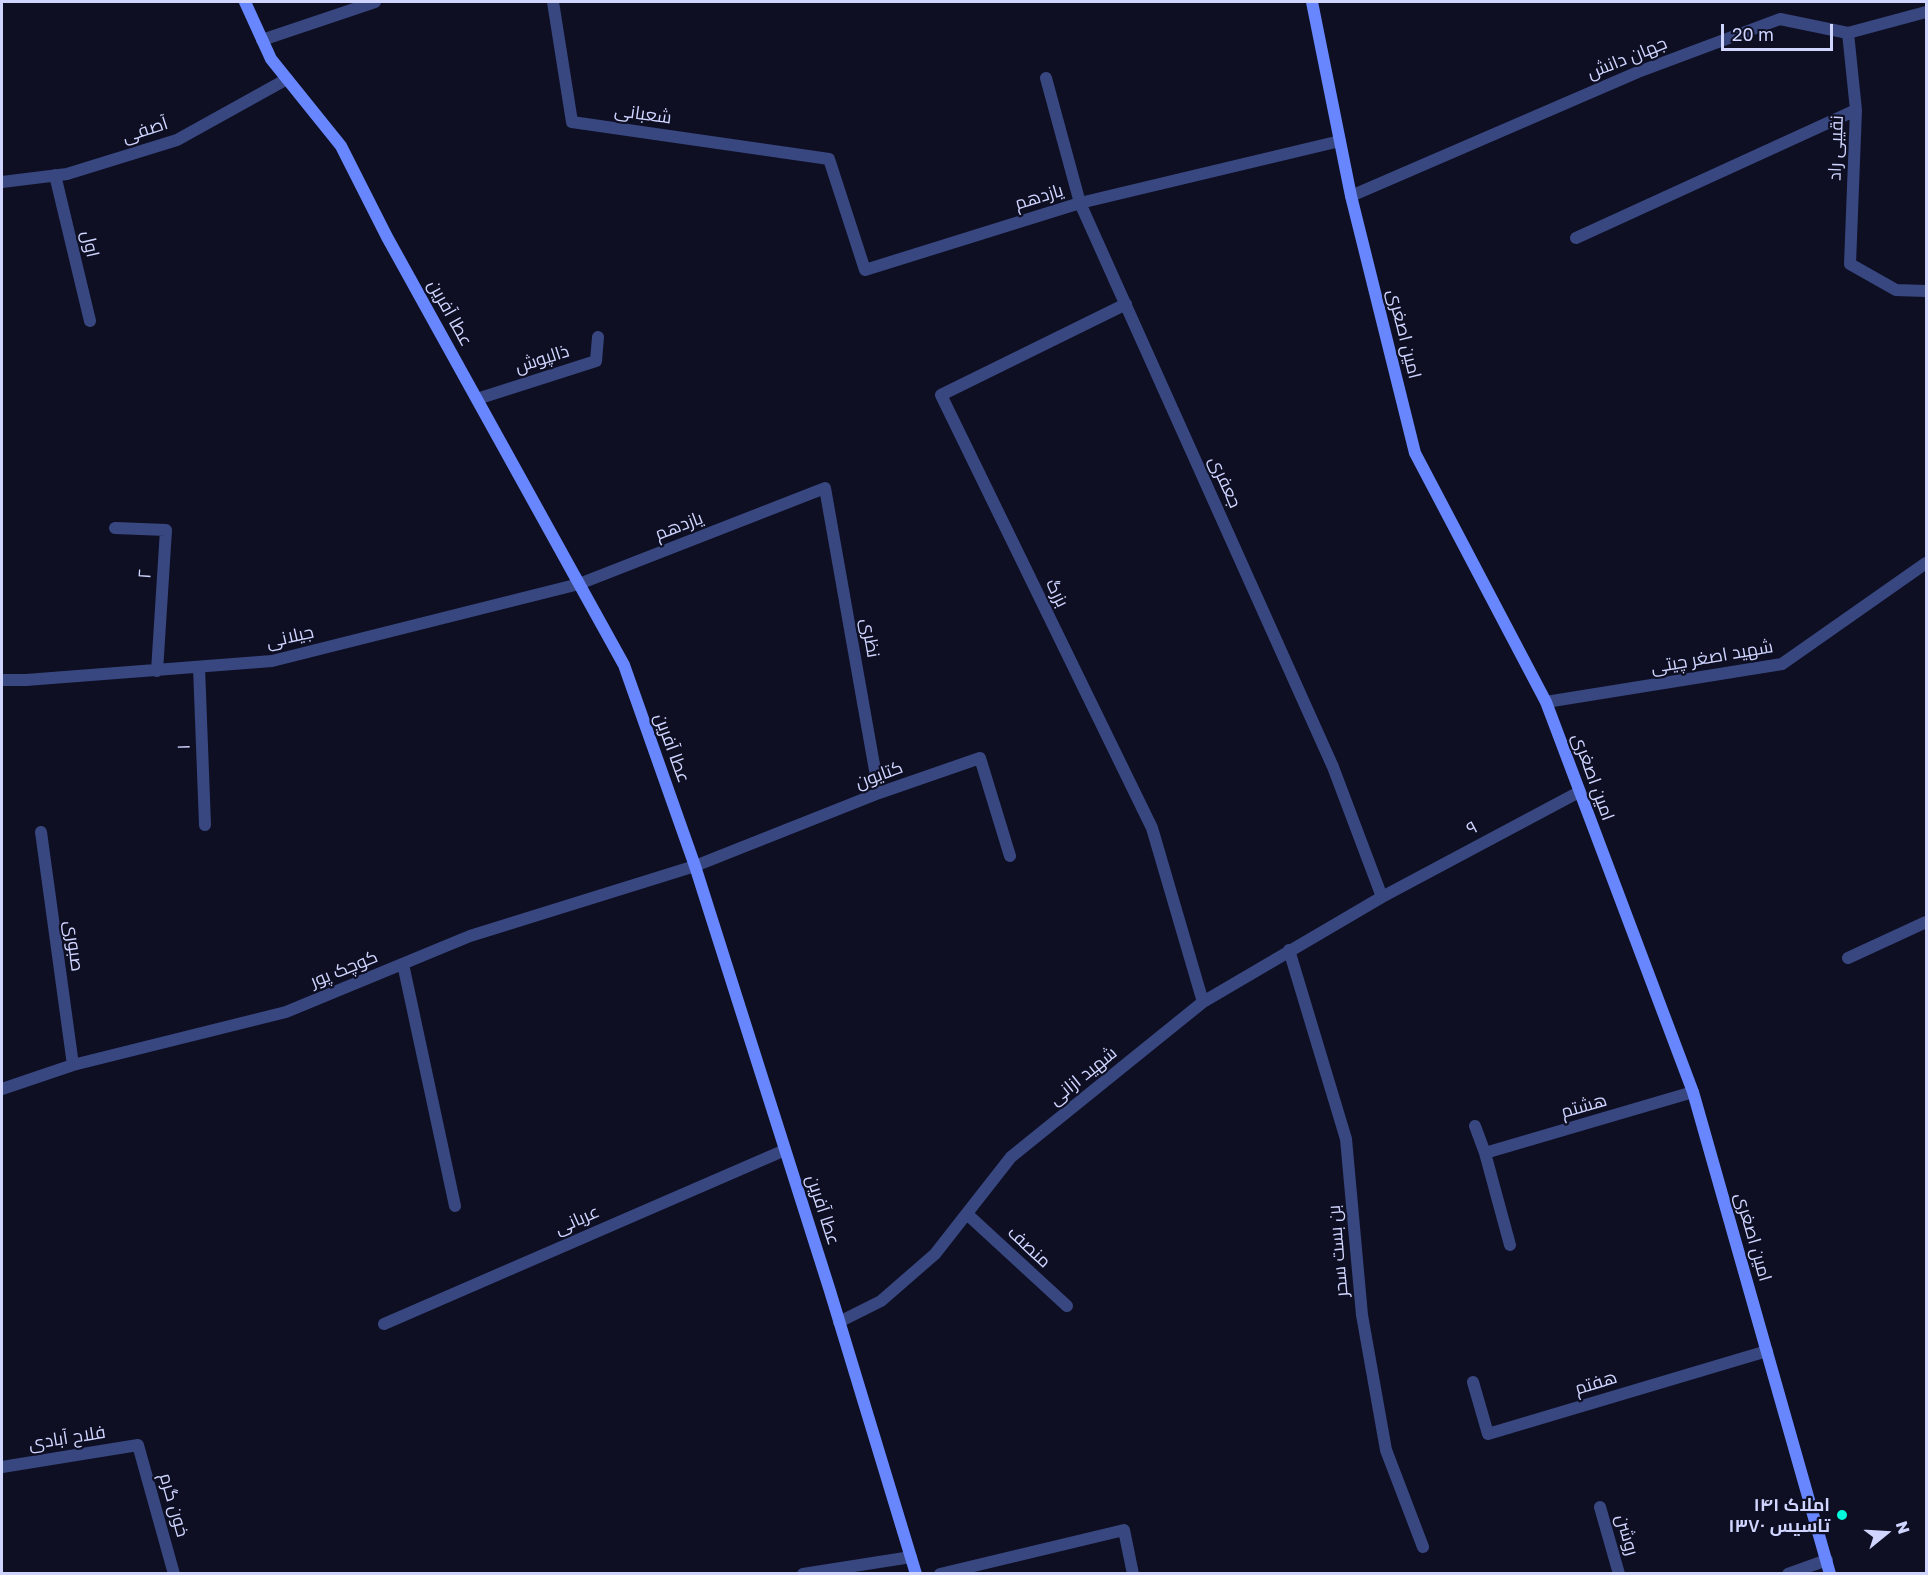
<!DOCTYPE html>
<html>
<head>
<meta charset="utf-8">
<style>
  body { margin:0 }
  #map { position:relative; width:1928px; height:1575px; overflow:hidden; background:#0e0f23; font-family:"Golos Text",sans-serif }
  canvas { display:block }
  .frame { position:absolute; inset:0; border:3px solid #d0d5ff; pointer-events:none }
  .north { position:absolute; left:1856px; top:1503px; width:60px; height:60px; -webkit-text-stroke:4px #0e0f23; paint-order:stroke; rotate:72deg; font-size:16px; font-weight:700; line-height:24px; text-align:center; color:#d0d5ff }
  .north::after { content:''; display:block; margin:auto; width:21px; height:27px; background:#d0d5ff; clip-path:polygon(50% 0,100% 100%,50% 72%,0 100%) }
  .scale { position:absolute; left:1721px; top:24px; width:112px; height:27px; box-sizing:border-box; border:3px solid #d0d5ff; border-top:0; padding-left:8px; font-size:18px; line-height:21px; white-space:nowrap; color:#d0d5ff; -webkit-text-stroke:4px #0e0f23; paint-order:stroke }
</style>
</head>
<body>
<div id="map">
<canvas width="1928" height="1575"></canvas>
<div class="frame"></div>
<div class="north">N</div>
<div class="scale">20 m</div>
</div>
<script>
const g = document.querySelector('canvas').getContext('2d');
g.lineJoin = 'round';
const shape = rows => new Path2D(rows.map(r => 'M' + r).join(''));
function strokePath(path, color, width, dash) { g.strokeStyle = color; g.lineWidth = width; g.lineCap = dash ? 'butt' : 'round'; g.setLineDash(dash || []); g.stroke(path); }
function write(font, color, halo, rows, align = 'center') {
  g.font = font + ' "Golos Text",Cairo,sans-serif'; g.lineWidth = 4.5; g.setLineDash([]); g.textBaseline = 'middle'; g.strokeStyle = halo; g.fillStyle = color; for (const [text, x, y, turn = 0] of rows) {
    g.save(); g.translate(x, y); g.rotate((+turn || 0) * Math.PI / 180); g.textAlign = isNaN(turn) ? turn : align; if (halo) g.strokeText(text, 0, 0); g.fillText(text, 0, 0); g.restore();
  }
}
strokePath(shape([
  [553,2,572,122,829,159,865,270,1080,203,1340,141],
  [1848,33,1856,110,1850,264,1896,290,1926,291],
  [262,40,375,2],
  [1046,78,1080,203,1333,767,1382,897],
  [55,175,90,321],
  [2,182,67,174,177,140,287,79],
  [1351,196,1638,72,1780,19,1848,33,1926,12],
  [1576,238,1856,110],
  [1126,304,941,395,1152,828,1203,1002],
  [477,399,596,361,598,337],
  [115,528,166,530,157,671],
  [199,667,205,825],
  [2,680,26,680,272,661,579,584,825,488,879,793],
  [1546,702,1782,664,1926,563],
  [41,832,73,1065],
  [1289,950,1346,1139,1362,1315,1386,1450,1423,1547],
  [1848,958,1926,922],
  [403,964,455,1206],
  [2,1089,73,1065,286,1012,470,936,695,866,879,793,980,758,1010,856],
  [1475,1126,1485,1153,1510,1245],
  [1485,1153,1693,1092],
  [967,1214,1067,1306],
  [839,1322,881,1301,935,1254,1011,1157,1203,1002,1382,897,1579,792],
  [384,1324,785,1150],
  [1473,1382,1488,1434,1767,1351],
  [2,1467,138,1445,174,1574],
  [1600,1507,1619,1574],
  [803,1574,911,1557],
  [940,1574,1124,1530,1133,1574],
  [1788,1574,1827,1560]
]), '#394781', 12);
strokePath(shape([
  [245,2,271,59,341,146,387,237,624,665,695,866,830,1291,916,1574],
  [1312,2,1351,196,1415,453,1546,702,1693,1092,1830,1574]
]), '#6886fe', 12);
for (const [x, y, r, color] of [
  [1842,1515,6,"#02f9da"]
]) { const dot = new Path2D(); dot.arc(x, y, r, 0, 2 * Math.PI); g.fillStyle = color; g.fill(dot); strokePath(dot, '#0e0f23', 2); }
write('18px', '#d0d5ff', '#0e0f23', [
  ["جهان دانش",1627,58,-22],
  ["شعبانی",643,114,8],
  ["آصفی",145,130,-18],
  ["نقیبی راد",1836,148,-88],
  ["یازدهم",1039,197,-17],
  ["اول",90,244,77],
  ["عطا آفرین",450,313,61],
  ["امین اصغری",1404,334,76],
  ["ذالپوش",542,359,-18],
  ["جعفری",1225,482,66],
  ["یازدهم",679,526,-21],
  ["۲",145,574,-86],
  ["بزرگ",1057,593,64],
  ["جیلانی",290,637,-13],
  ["نظری",870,638,80],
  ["شهید اصغر چیتی",1712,657,-10],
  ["۱",184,747,-92],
  ["عطا آفرین",672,748,70],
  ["کتایون",879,775,-20],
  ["امین اصغری",1593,777,70],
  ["۹",1472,828,-28],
  ["صبوری",74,946,82],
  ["کوچک پور",344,969,-22],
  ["شهید ازانی",1083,1076,-39],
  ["هشتم",1584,1106,-16],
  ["عطا آفرین",823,1210,72],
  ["عربانی",577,1220,-24],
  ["امین اصغری",1753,1237,74],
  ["منصف",1029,1247,43],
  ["بن بست سحر",1338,1251,-95],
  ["هفتم",1596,1383,-17],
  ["فلاح آبادی",67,1438,-9],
  ["خون گرم",174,1505,74],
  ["روشن",1627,1535,74]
]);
write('bold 18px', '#d0d5ff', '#0e0f23', [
  ["املاک ۱۴۱",1830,1505],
  ["تاسیس ۱۳۷۰",1830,1526]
], 'right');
</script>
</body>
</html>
